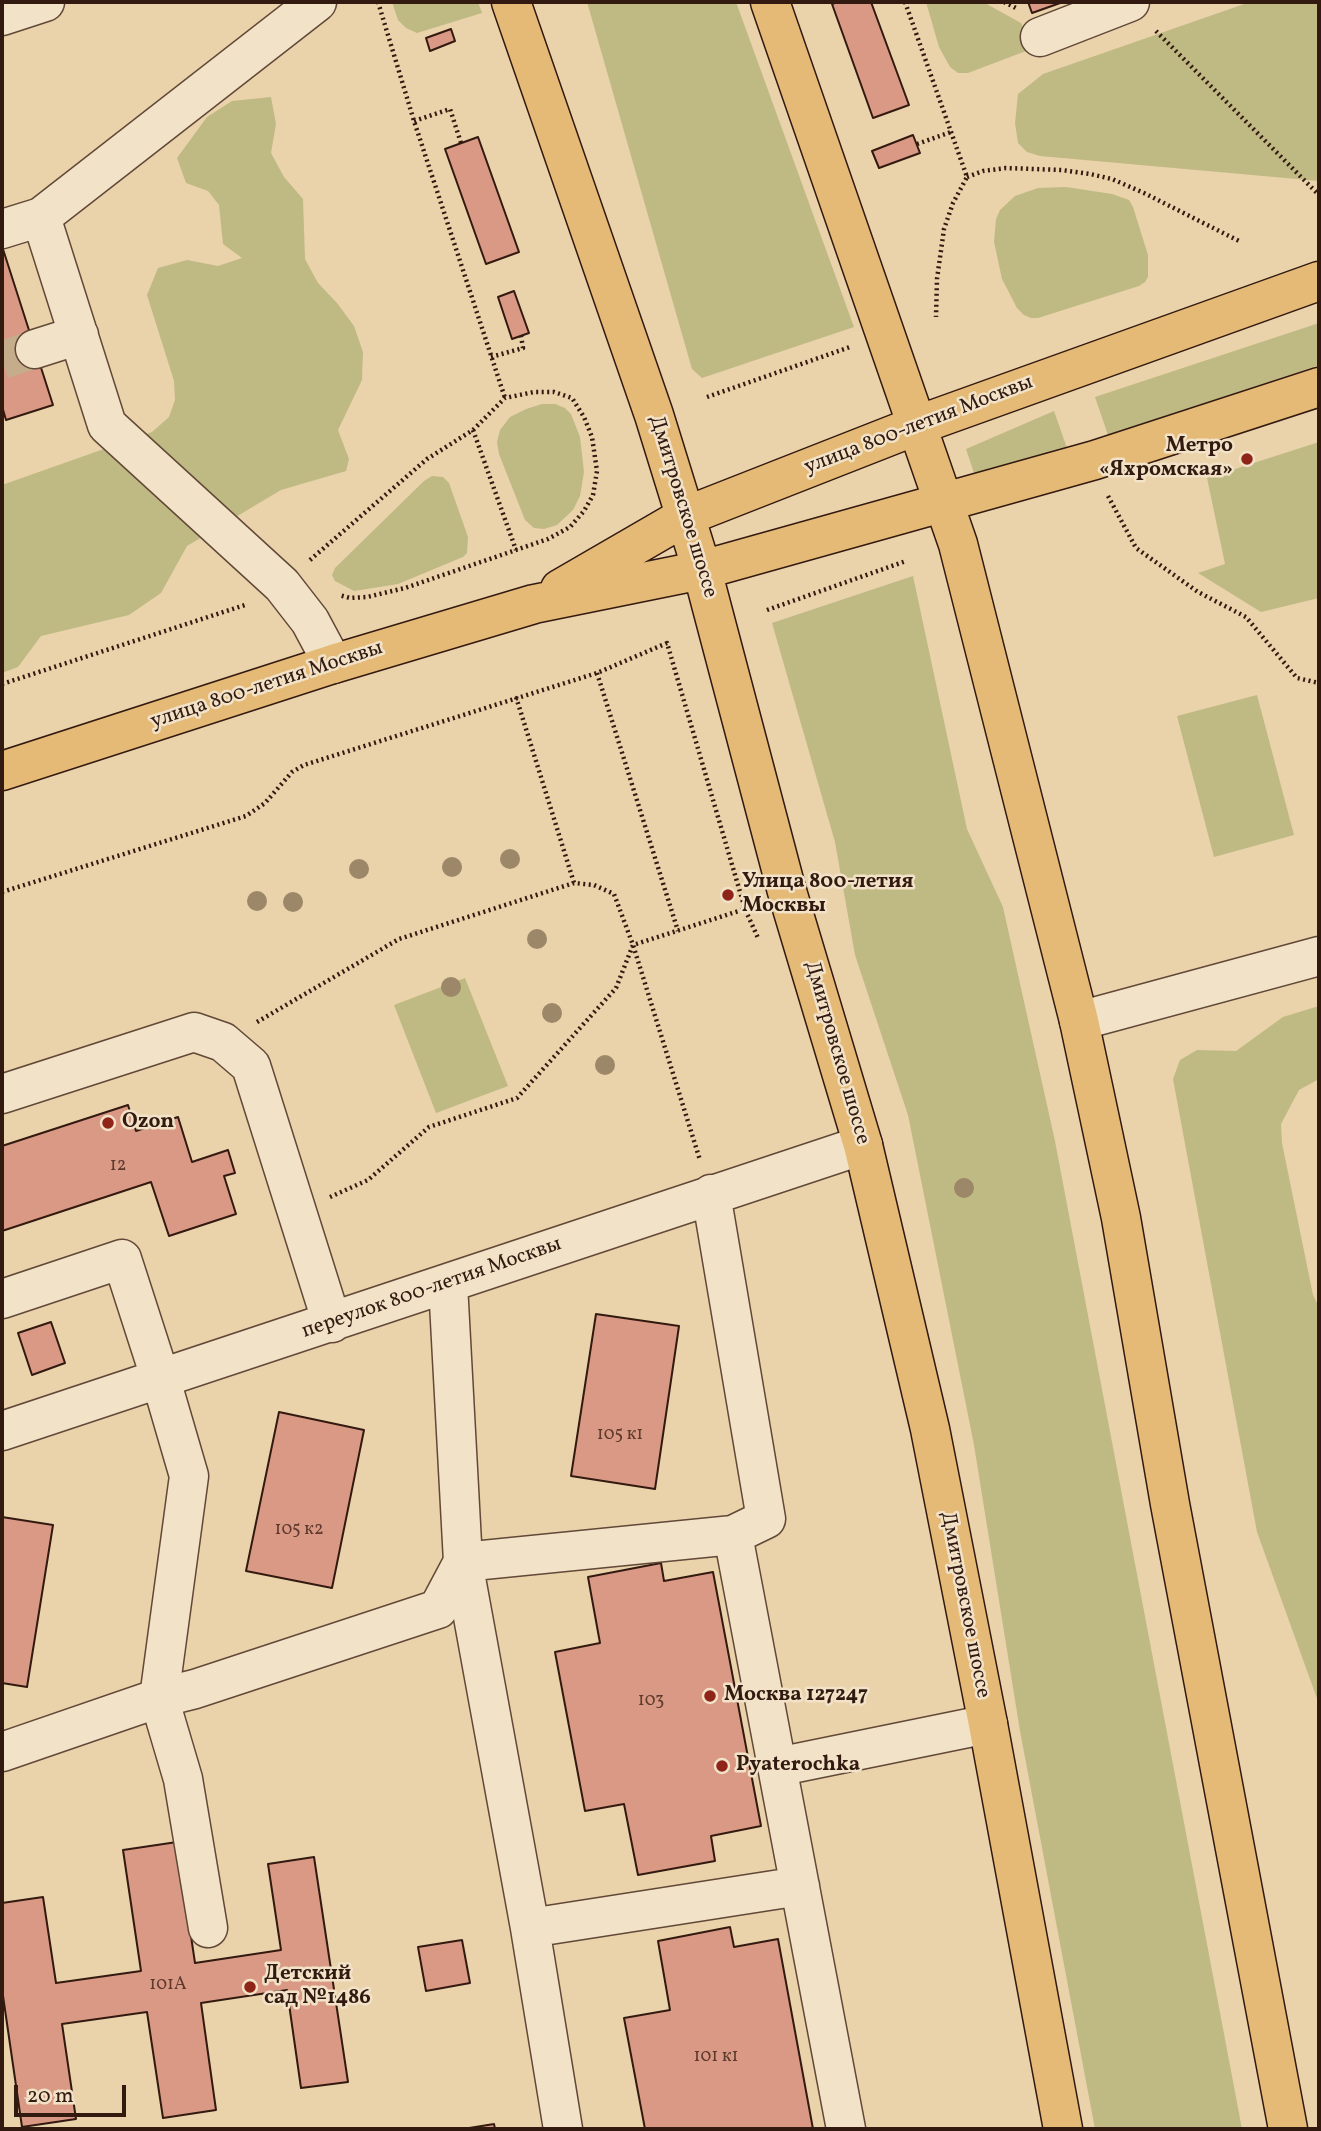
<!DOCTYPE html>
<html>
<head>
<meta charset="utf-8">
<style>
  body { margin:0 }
  #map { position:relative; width:1321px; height:2131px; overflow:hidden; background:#ead2ab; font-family:Vollkorn,serif }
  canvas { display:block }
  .frame { position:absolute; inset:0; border:4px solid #331a10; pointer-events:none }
  .scale { position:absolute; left:14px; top:2085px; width:112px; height:32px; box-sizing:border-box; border:4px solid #331a10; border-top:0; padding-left:9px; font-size:21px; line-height:24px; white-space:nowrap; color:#331a10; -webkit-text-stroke:5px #f1e2c8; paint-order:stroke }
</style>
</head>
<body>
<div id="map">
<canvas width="1321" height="2131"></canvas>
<div class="frame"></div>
<div class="scale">20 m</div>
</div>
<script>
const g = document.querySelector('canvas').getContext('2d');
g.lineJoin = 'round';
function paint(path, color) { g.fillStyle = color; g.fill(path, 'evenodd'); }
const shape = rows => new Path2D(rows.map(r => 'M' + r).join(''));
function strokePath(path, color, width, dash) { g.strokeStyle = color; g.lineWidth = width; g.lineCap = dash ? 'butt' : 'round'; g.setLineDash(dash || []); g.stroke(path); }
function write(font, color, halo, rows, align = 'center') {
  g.font = font + ' Vollkorn,serif'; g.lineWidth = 5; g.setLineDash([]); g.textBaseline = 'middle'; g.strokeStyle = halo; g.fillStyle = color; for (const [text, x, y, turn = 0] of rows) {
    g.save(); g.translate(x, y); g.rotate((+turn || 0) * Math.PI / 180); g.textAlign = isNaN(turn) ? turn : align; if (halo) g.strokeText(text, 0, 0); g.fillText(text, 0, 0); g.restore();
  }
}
paint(shape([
  [392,2,478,2,482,13,417,33,406,28,398,20],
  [587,2,736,2,854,327,702,378,692,369],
  [926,2,983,2,1021,23,1026,33,1026,51,968,73,958,73,950,67,939,47],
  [1250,2,1319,2,1319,181,1040,156,1027,152,1018,143,1015,123,1018,94,1043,74],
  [271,97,276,124,271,153,284,177,303,199,305,259,318,283,337,303,354,326,363,352,362,380,338,430,349,459,346,471,281,490,187,546,161,593,129,615,41,636,18,667,2,673,2,485,152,432,169,417,175,400,174,381,147,295,158,268,187,260,218,266,242,258,223,244,219,205,208,191,186,183,177,158,207,117,232,101],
  [1066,187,1112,194,1129,200,1133,207,1148,255,1148,277,1145,282,1139,286,1038,318,1031,318,1024,315,1017,308,1002,279,994,242,996,219,1000,210,1015,196,1038,188],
  [1319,323,1319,365,1108,435,1095,397],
  [542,404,555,404,565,408,571,414,580,437,584,472,580,496,573,510,557,525,544,529,534,528,525,520,499,454,497,442,500,430,510,417,526,409],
  [1054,411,1068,451,975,476,966,449],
  [1319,442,1319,598,1261,612,1198,573,1225,564,1207,478],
  [432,476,443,477,449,483,468,537,467,553,463,557,398,584,354,591,335,581,332,575,335,568,424,481],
  [913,576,967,829,1003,907,1055,1141,1242,2129,1095,2129,1020,1731,974,1445,908,1115,855,955,835,842,772,623],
  [1257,695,1294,835,1214,857,1177,716],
  [465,978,508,1086,436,1113,394,1005],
  [1319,1006,1319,1079,1299,1090,1281,1124,1282,1143,1313,1295,1319,1307,1319,1704,1257,1532,1173,1079,1180,1060,1197,1050,1236,1051,1283,1017]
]), '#bfba83');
const building = shape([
  [838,2,871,2,909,105,873,118,832,4,838,2],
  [1028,2,1063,2,1032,13,1028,2],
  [451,29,455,41,430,51,426,38,451,29],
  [913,135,920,153,879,168,872,151,913,135],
  [478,137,519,252,486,264,445,149,478,137],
  [2,246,53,405,6,420,2,406,2,246],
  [514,291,529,333,512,339,498,297,514,291],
  [128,1105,136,1131,178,1117,192,1162,228,1150,235,1173,224,1176,236,1214,169,1236,151,1182,2,1231,2,1146,128,1105],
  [596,1314,679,1326,655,1489,571,1476,596,1314],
  [51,1322,65,1363,32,1375,18,1333,51,1322],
  [279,1412,364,1430,332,1588,246,1571,279,1412],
  [2,1517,53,1525,27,1687,2,1683,2,1517],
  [661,1563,664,1581,713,1572,761,1826,711,1836,715,1861,638,1875,624,1804,585,1811,555,1652,600,1643,588,1577,661,1563],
  [177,1842,195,1963,281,1950,268,1864,314,1857,348,2082,301,2088,287,1990,201,2003,216,2110,163,2118,147,2012,62,2024,76,2119,22,2127,2,1989,2,1903,43,1897,56,1983,141,1971,123,1850,177,1842],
  [730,1927,734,1947,778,1939,813,2129,645,2129,624,2018,670,2010,658,1941,730,1927],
  [462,1940,470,1983,426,1991,418,1947,462,1940],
  [494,2124,495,2129,463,2129,494,2124]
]);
paint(building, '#da9984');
strokePath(building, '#331a10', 2);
strokePath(shape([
  [2,360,35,349]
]), '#c5ad8c', 38, [38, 19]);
const minor = shape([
  [2,16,45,2],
  [1040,37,1130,2],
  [41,217,107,425,282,585,310,621,333,664],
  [2,229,41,217,317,2],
  [35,349,79,335],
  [1079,1021,1319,956],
  [2,1094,194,1032,223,1042,251,1066,332,1323],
  [448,1284,463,1562,530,1928,563,2129],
  [2,1299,122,1259,161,1380,189,1476,159,1698,183,1779,208,1928],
  [2,1431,863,1145],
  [733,1535,846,2129],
  [2,1752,159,1698,195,1689,438,1609,463,1562,733,1535,766,1519,711,1194],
  [777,1767,988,1724],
  [530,1928,800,1886]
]);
const major = shape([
  [511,2,654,415,702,570,786,888,863,1145,930,1429,988,1724,1063,2129],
  [770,2,958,544,1079,1021,1121,1218,1170,1504,1288,2129],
  [560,589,686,516,918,425,1319,281],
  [2,771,333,664,534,604,702,570,1095,460,1319,387]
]);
strokePath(minor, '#614837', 41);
strokePath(major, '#331a10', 41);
strokePath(shape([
  [378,2,414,121,505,398],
  [905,2,967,177,953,203,944,229,937,279,936,317],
  [1004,2,1016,8],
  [1156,31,1319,195],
  [414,121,450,109,461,143],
  [917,144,951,132],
  [967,177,983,171,1006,168,1062,170,1090,174,1112,179,1144,193,1239,241],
  [491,357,523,348,521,336],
  [707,397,850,347],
  [473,430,516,550],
  [1108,496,1136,548,1198,592,1246,617,1297,678,1319,683],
  [310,560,427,459,473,430,505,398,534,392,554,392,572,398,584,417,592,437,597,471,593,495,584,511,570,527,548,539,405,588,367,597,350,598,339,595],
  [767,610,906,561],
  [597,673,678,931],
  [2,684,245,605],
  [516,697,574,883],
  [2,892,246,816,265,803,292,772,304,765,597,673,667,643,745,909],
  [257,1022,399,939,574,883,594,885,614,894,633,945,700,1160],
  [330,1197,368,1180,429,1127,517,1098,616,988,633,945,745,909,758,938]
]), '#331a10', 4.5, [2, 3.5]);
strokePath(minor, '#f1e2c8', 38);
strokePath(major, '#e5b976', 38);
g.fillStyle = '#9c8768';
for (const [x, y] of [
  [510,859],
  [452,867],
  [359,869],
  [257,901],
  [293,902],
  [537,939],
  [451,987],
  [552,1013],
  [605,1065],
  [964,1188]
]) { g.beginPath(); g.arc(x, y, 10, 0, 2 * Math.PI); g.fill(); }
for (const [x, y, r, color] of [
  [1247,459,7,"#8f2418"],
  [728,895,7,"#8f2418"],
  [108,1123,7,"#8f2418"],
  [710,1696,7,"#8f2418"],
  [722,1766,7,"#8f2418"],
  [250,1987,7,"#8f2418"]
]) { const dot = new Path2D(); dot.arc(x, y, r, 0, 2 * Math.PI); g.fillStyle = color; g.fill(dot); strokePath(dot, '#f1e2c8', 2.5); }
write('18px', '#5d3a2d', null, [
  ["12",118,1167],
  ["105 к1",620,1436],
  ["105 к2",299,1531],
  ["103",651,1702],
  ["101А",168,1986],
  ["101 к1",716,2058]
]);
write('21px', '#331a10', '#f1e2c8', [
  ["улица 800-летия Москвы",919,426,-21],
  ["Дмитровское шоссе",682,507,73],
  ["улица 800-летия Москвы",267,686,-18],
  ["Дмитровское шоссе",836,1053,74],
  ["переулок 800-летия Москвы",432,1289,-19],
  ["Дмитровское шоссе",964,1605,79]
]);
write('bold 21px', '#331a10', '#f1e2c8', [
  ["Метро",1233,447,"right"],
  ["«Яхромская»",1233,471,"right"],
  ["Улица 800-летия",742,883],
  ["Москвы",742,907],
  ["Ozon",122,1123],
  ["Москва 127247",724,1696],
  ["Pyaterochka",736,1766],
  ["Детский",264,1975],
  ["сад №1486",264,1999]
], 'left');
</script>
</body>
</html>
